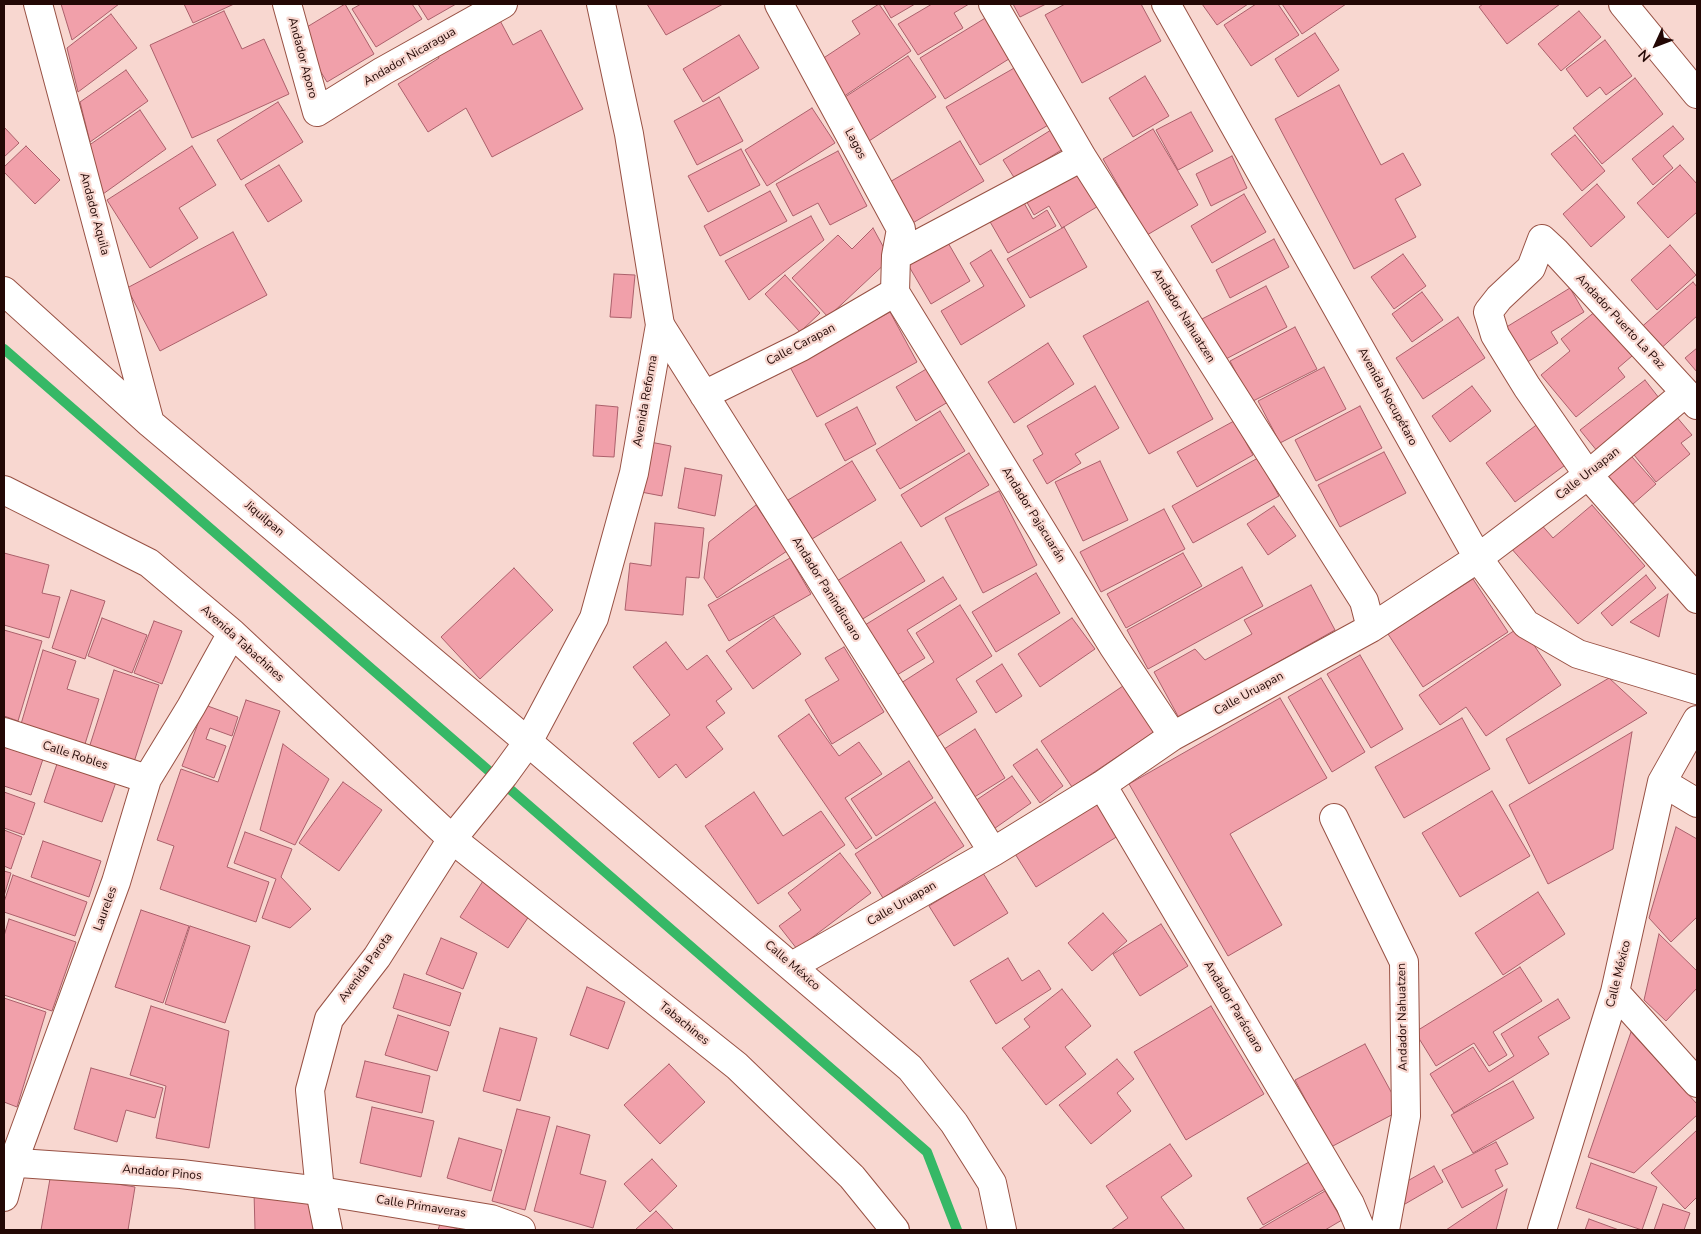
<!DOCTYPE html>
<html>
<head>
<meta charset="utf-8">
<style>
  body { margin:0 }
  #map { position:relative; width:1701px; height:1234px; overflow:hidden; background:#f8d7d0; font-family:"Nunito Sans",sans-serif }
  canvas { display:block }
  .frame { position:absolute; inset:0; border:5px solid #230805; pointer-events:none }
  .north { position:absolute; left:1631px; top:20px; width:50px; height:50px; -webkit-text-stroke:4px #f8d7d0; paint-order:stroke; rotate:227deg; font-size:14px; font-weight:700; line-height:20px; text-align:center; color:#230805 }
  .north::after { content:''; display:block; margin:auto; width:18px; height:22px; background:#230805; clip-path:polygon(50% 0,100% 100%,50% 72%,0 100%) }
</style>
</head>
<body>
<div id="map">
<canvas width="1701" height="1234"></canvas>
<div class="frame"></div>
<div class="north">N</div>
</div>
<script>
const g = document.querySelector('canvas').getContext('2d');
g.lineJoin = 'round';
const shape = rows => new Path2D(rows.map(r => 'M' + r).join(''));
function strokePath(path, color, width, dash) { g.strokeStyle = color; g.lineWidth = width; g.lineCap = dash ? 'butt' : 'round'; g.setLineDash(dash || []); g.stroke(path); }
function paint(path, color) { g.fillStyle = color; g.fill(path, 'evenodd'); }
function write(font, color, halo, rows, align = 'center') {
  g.font = font + ' "Nunito Sans",sans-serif'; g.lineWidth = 4.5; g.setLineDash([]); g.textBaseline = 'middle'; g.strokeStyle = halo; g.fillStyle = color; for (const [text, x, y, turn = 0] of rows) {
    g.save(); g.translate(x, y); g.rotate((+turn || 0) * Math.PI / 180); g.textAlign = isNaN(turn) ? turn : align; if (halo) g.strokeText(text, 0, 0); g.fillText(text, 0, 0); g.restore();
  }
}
strokePath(shape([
  [4,349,927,1152,957,1230]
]), '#36b866', 10);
const building = shape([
  [61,4,119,4,72,40,61,4],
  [184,4,234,4,193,23,184,4],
  [345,4,374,54,327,82,297,33,345,4],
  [361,4,412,4,422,19,376,47,352,9,361,4],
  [418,4,456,4,428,20,418,4],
  [647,4,723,4,666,35,647,4],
  [879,4,911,51,843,97,819,61,860,34,852,21,879,4],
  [883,4,915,4,891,18,883,4],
  [932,4,969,4,954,13,963,28,918,55,898,24,932,4],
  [1013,4,1046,4,1020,17,1013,4],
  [1065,4,1141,4,1161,41,1082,83,1045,15,1065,4],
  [1202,4,1248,4,1217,25,1202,4],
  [1256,4,1278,4,1299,35,1251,66,1224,25,1256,4],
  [1282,4,1346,4,1302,34,1282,4],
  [1483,4,1560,4,1507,44,1479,7,1483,4],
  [224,11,242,49,264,39,289,94,192,138,150,45,224,11],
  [1579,11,1601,37,1561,71,1538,44,1579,11],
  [496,13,513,45,541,30,583,109,492,157,466,108,428,132,398,84,439,58,433,47,496,13],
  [111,14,137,48,78,92,67,48,111,14],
  [987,17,1012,57,945,99,920,58,987,17],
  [1315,33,1339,70,1298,97,1275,59,1315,33],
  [739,35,759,68,703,102,683,69,739,35],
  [1605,40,1632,76,1606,95,1600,87,1587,97,1566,69,1605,40],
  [908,56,936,97,869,141,842,99,908,56],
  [1016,67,1050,124,980,165,946,107,1016,67],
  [126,70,148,101,90,142,80,102,126,70],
  [1145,76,1169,116,1133,137,1109,98,1145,76],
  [1635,78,1663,114,1602,164,1573,128,1635,78],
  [1339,85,1381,165,1403,153,1421,185,1395,199,1416,237,1354,269,1275,119,1339,85],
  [719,97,743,141,697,165,674,121,719,97],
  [278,102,303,142,241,180,217,140,278,102],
  [812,108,835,143,767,186,745,150,812,108],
  [140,110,166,149,103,194,88,146,140,110],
  [1191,112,1213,151,1178,170,1156,130,1191,112],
  [1059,125,1071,144,1015,179,1003,160,1059,125],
  [1673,126,1684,139,1663,156,1673,168,1653,185,1632,159,1673,126],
  [4,127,19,143,4,157,4,127],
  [1153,129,1198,205,1147,235,1103,159,1153,129],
  [1575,135,1605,171,1582,191,1551,154,1575,135],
  [960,141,984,181,911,224,888,183,960,141],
  [26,146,60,180,35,204,4,172,4,167,26,146],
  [192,146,216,185,179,208,198,238,150,268,107,200,192,146],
  [741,149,760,185,708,212,688,176,741,149],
  [838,151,867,206,830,225,818,203,793,216,776,184,838,151],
  [1232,156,1247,188,1211,206,1196,174,1232,156],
  [279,165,302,201,268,222,245,185,279,165],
  [1680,165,1697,184,1697,212,1668,238,1637,203,1680,165],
  [1077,166,1100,205,1062,228,1049,206,1034,215,1024,197,1077,166],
  [1597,184,1625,217,1591,247,1563,214,1597,184],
  [770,191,787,221,720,256,704,226,770,191],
  [1019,194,1033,219,1047,210,1056,226,1008,253,985,213,1019,194],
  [1244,194,1266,232,1212,263,1191,226,1244,194],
  [811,216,824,240,749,300,725,261,811,216],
  [1064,227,1087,267,1030,298,1007,259,1064,227],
  [873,228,890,259,828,317,792,278,838,235,852,249,873,228],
  [233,232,267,295,160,351,127,288,233,232],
  [1274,239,1289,267,1230,298,1216,270,1274,239],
  [947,241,970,281,931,304,907,263,947,241],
  [1670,245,1696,275,1657,310,1631,280,1670,245],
  [991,250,1025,306,961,345,941,311,984,286,970,263,991,250],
  [1403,254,1426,286,1394,309,1371,277,1403,254],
  [614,274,635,275,631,318,610,317,614,274],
  [785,275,820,313,800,332,765,294,785,275],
  [1693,282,1697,287,1697,316,1658,351,1638,330,1693,282],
  [1266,286,1287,327,1222,361,1200,320,1266,286],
  [1570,288,1584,312,1551,332,1558,343,1521,366,1500,331,1570,288],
  [1422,292,1443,320,1412,342,1392,314,1422,292],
  [1148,301,1213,419,1149,454,1083,336,1148,301],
  [1596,311,1632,356,1618,368,1625,377,1576,417,1541,375,1570,351,1561,339,1596,311],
  [890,312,917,362,817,417,790,367,890,312],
  [1458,317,1485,358,1423,399,1396,358,1458,317],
  [1295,327,1317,369,1251,402,1230,361,1295,327],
  [1048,343,1074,384,1014,423,988,382,1048,343],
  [1697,348,1697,372,1685,358,1697,348],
  [1324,367,1346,409,1280,443,1258,401,1324,367],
  [928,368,948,402,916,421,896,387,928,368],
  [1645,380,1666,407,1602,457,1580,430,1645,380],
  [1095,386,1119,428,1075,454,1081,463,1047,484,1033,460,1043,454,1027,426,1095,386],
  [1472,386,1491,411,1450,442,1432,416,1472,386],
  [596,405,618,407,614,457,593,456,596,405],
  [1360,406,1382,448,1316,481,1295,440,1360,406],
  [857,407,876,444,845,461,825,424,857,407],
  [1670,409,1692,435,1681,443,1690,454,1656,482,1626,445,1670,409],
  [940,411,965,451,900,489,876,450,940,411],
  [1543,420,1572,460,1515,502,1486,463,1543,420],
  [1234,421,1253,455,1197,487,1177,452,1234,421],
  [650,442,671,446,662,496,641,492,650,442],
  [1625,449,1656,484,1625,511,1595,476,1625,449],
  [1384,452,1406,493,1340,527,1318,485,1384,452],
  [969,453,989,485,921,527,901,495,969,453],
  [1258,458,1279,496,1193,543,1172,506,1258,458],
  [852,461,876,500,812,539,788,500,852,461],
  [1100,461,1128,520,1083,541,1055,482,1100,461],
  [685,468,722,475,715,516,678,508,685,468],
  [999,491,1037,565,983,593,945,518,999,491],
  [756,505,787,551,717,598,704,578,709,542,756,505],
  [1592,505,1645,566,1578,624,1510,547,1539,522,1553,538,1592,505],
  [1274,506,1296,536,1268,555,1247,524,1274,506],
  [1164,509,1185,549,1101,592,1080,552,1164,509],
  [655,523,704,528,699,578,686,577,683,615,625,610,630,563,651,566,655,523],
  [901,542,925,581,861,620,837,581,901,542],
  [4,553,49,565,42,593,60,597,49,638,4,625,4,553],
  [1183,553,1202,586,1126,628,1107,594,1183,553],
  [790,558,811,594,729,641,708,605,790,558],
  [1242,567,1263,606,1148,669,1127,630,1242,567],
  [514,568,553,610,480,679,441,637,514,568],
  [1036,573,1060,613,996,652,972,612,1036,573],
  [1646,575,1656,588,1612,626,1601,613,1646,575],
  [943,577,957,599,907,630,925,658,897,675,865,625,943,577],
  [1473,579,1508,632,1423,687,1388,634,1473,579],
  [1311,585,1335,630,1179,718,1154,672,1195,649,1205,660,1252,634,1244,620,1311,585],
  [71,590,105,601,85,659,52,648,71,590],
  [1668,594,1659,637,1630,622,1668,594],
  [960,605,992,656,956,679,977,712,932,740,898,685,934,662,916,633,960,605],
  [774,617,801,654,753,689,726,651,774,617],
  [102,618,147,635,132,673,88,656,102,618],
  [1072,618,1095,649,1040,687,1018,654,1072,618],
  [154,621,182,631,162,684,134,673,154,621],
  [1521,626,1561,685,1486,736,1466,707,1440,725,1419,695,1521,626],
  [4,630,42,641,18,721,4,716,4,630],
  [666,642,687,670,707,655,732,689,716,701,725,713,706,727,723,749,686,778,676,764,659,778,633,743,670,715,633,667,666,642],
  [844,647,884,712,832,744,805,700,839,680,825,658,844,647],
  [43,650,76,661,67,689,99,699,85,744,21,724,43,650],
  [1360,655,1403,729,1371,748,1327,674,1360,655],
  [1002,664,1022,696,996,713,976,681,1002,664],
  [114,670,159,685,134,762,89,748,114,670],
  [1321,678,1365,752,1332,772,1288,697,1321,678],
  [1609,678,1647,713,1529,784,1506,739,1609,678],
  [1123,686,1154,732,1072,787,1041,741,1123,686],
  [1280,698,1327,778,1230,834,1282,925,1228,956,1129,784,1280,698],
  [246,700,280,711,227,867,269,882,256,922,160,889,174,846,157,840,181,769,218,782,246,700],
  [205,705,238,717,232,736,210,728,206,739,226,746,214,778,182,766,205,705],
  [809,714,839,756,859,742,882,774,845,798,872,838,856,849,778,736,809,714],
  [1462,718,1490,769,1404,818,1375,767,1462,718],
  [975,729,1005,778,968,801,938,753,975,729],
  [1632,732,1613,849,1548,884,1509,805,1632,732],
  [283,744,329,779,295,845,260,830,283,744],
  [4,747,43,759,31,795,4,786,4,747],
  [1037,749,1063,786,1040,803,1013,765,1037,749],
  [58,761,116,782,102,822,44,802,58,761],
  [909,761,933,798,876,836,851,799,909,761],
  [1012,776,1031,803,988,833,969,805,1012,776],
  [343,782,382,810,339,871,299,843,343,782],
  [1492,791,1530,856,1460,897,1422,833,1492,791],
  [4,792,35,803,24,835,4,828,4,792],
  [754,792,783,836,821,811,845,845,758,904,705,826,754,792],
  [1094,797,1118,836,1036,887,1012,849,1094,797],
  [935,802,964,846,883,898,855,854,935,802],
  [1676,827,1697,839,1697,917,1671,942,1649,918,1676,827],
  [4,830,22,837,11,869,4,866,4,830],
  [245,832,292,849,281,877,311,909,290,928,262,918,276,879,234,863,245,832],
  [43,841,101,861,89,897,31,877,43,841],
  [840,853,871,893,797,949,779,926,801,910,788,893,840,853],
  [4,871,11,873,4,896,4,871],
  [983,873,1008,913,954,946,929,906,983,873],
  [13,875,87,902,75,936,4,912,4,902,13,875],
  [483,881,531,913,508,948,460,917,483,881],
  [1538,892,1565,934,1503,975,1475,933,1538,892],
  [141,910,189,926,163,1003,115,987,141,910],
  [1103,913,1127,941,1092,971,1068,943,1103,913],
  [9,919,76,942,52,1011,4,995,4,936,9,919],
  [1161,924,1188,966,1140,996,1113,954,1161,924],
  [190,926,250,946,225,1023,165,1004,190,926],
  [1659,934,1697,971,1697,988,1666,1021,1644,1000,1659,934],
  [441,938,477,953,463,989,426,974,441,938],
  [1008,958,1022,981,1039,970,1051,989,996,1024,970,981,1008,958],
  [1520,967,1542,1001,1493,1032,1507,1055,1489,1066,1474,1043,1436,1066,1415,1032,1520,967],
  [404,974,461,993,450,1026,393,1008,404,974],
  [587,987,625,1002,608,1049,570,1035,587,987],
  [1062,989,1091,1026,1065,1047,1086,1074,1046,1105,1002,1048,1030,1027,1024,1019,1062,989],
  [4,998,46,1012,17,1107,4,1102,4,998],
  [1558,999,1570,1018,1538,1037,1549,1054,1454,1113,1430,1074,1473,1047,1489,1072,1514,1056,1501,1034,1558,999],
  [151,1006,229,1031,209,1148,156,1138,166,1086,130,1075,151,1006],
  [1211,1006,1264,1094,1186,1140,1134,1052,1211,1006],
  [398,1015,449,1032,437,1071,385,1055,398,1015],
  [500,1028,537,1038,520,1101,483,1091,500,1028],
  [1631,1032,1697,1104,1697,1115,1634,1173,1588,1157,1631,1032],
  [1365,1044,1401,1110,1331,1147,1295,1080,1365,1044],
  [1117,1059,1134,1079,1117,1093,1131,1111,1091,1144,1059,1105,1117,1059],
  [365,1061,430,1076,422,1113,356,1097,365,1061],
  [669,1064,705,1102,660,1144,624,1105,669,1064],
  [91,1068,163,1088,155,1118,126,1110,117,1142,74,1129,91,1068],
  [1513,1081,1534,1118,1473,1153,1451,1115,1513,1081],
  [372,1107,434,1121,421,1177,360,1163,372,1107],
  [517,1109,550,1117,525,1210,492,1201,517,1109],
  [557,1126,590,1135,580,1174,606,1181,593,1228,534,1211,557,1126],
  [1697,1130,1697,1197,1685,1209,1651,1173,1697,1130],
  [459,1138,502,1150,491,1191,447,1178,459,1138],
  [1496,1142,1508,1164,1495,1170,1503,1186,1462,1208,1442,1170,1496,1142],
  [1170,1144,1192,1176,1161,1197,1185,1230,1111,1230,1128,1218,1106,1186,1170,1144],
  [652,1159,677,1186,650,1212,624,1184,652,1159],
  [1309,1162,1325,1189,1263,1225,1247,1198,1309,1162],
  [1591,1163,1657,1187,1642,1230,1576,1208,1591,1163],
  [1434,1166,1443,1182,1405,1204,1395,1188,1434,1166],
  [51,1173,135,1187,128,1230,41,1230,51,1173],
  [1507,1189,1496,1230,1446,1230,1507,1189],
  [312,1191,313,1230,255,1230,254,1192,312,1191],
  [1325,1191,1342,1220,1325,1230,1258,1230,1325,1191],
  [1663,1204,1690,1213,1684,1230,1654,1230,1663,1204],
  [656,1211,674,1230,635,1230,656,1211],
  [1589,1219,1619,1230,1585,1230,1589,1219],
  [440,1224,462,1230,438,1230,440,1224]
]);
paint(building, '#f1a0aa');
strokePath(building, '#ab606b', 1);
const minor = shape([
  [38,4,150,423],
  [287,4,317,112,383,71,503,4],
  [779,4,901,229,896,256,895,292],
  [993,4,1082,157,1364,601,1371,628],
  [1166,4,1478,558,1526,624,1578,654,1697,690],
  [1623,4,1697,94],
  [896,256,1082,157],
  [4,291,150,423,528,742,910,1068,954,1123,992,1183,1002,1230],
  [895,292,1113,646,1173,736],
  [660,325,993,852],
  [704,395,801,347,895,292],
  [1697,405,1555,251,1542,239,1531,268,1499,298,1488,312,1495,335,1527,387,1588,475,1697,599],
  [4,490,149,563,232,633,452,839,737,1066,852,1177,895,1230],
  [4,732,147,779],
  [1662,782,1697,803],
  [1102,785,1350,1204,1361,1230],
  [1334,818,1404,962,1406,1116,1385,1230],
  [792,966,993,852,1102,785,1173,736,1371,628,1478,558,1588,475,1685,393],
  [1615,992,1697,1083],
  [4,1162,181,1174,320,1191,491,1219,521,1230],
  [4,1197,13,1163,116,882,147,779,191,707,232,633],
  [1542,1230,1615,992,1662,782,1697,720]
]);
const tertiary = shape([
  [328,1230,320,1191,310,1090,329,1019,377,957,452,839,504,775,528,742,594,618,634,473,660,325,629,134,601,4]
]);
strokePath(minor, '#985144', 30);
strokePath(tertiary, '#985144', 30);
strokePath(minor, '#fff', 28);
strokePath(tertiary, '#fff', 28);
write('12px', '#230805', '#f8d7d0', [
  ["Andador Nicaragua",410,57,-30],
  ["Andador Aporo",302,58,75],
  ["Lagos",855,144,62],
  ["Andador Aquila",94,214,75],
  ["Andador Nahuatzen",1183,316,58],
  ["Andador Puerto La Paz",1620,322,47],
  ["Calle Carapan",801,345,-28],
  ["Avenida Nocupétaro",1387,397,61],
  ["Avenida Reforma",646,401,-80],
  ["Calle Uruapan",1588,474,-38],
  ["Andador Pajacuarán",1033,515,58],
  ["Jiquilpan",264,519,40],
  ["Andador Panindicuaro",826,589,58],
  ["Avenida Tabachines",242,644,42],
  ["Calle Uruapan",1249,694,-29],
  ["Calle Robles",75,756,18],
  ["Calle Uruapan",902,904,-30],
  ["Laureles",106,909,-70],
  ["Calle México",792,966,41],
  ["Avenida Parota",366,968,-54],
  ["Calle México",1619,974,-76],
  ["Andador Parácuaro",1233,1007,59],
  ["Andador Nahuatzen",1403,1017,-91],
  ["Tabachines",684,1024,39],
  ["Andador Pinos",162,1173,5],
  ["Calle Primaveras",421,1207,9]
]);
</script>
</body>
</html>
